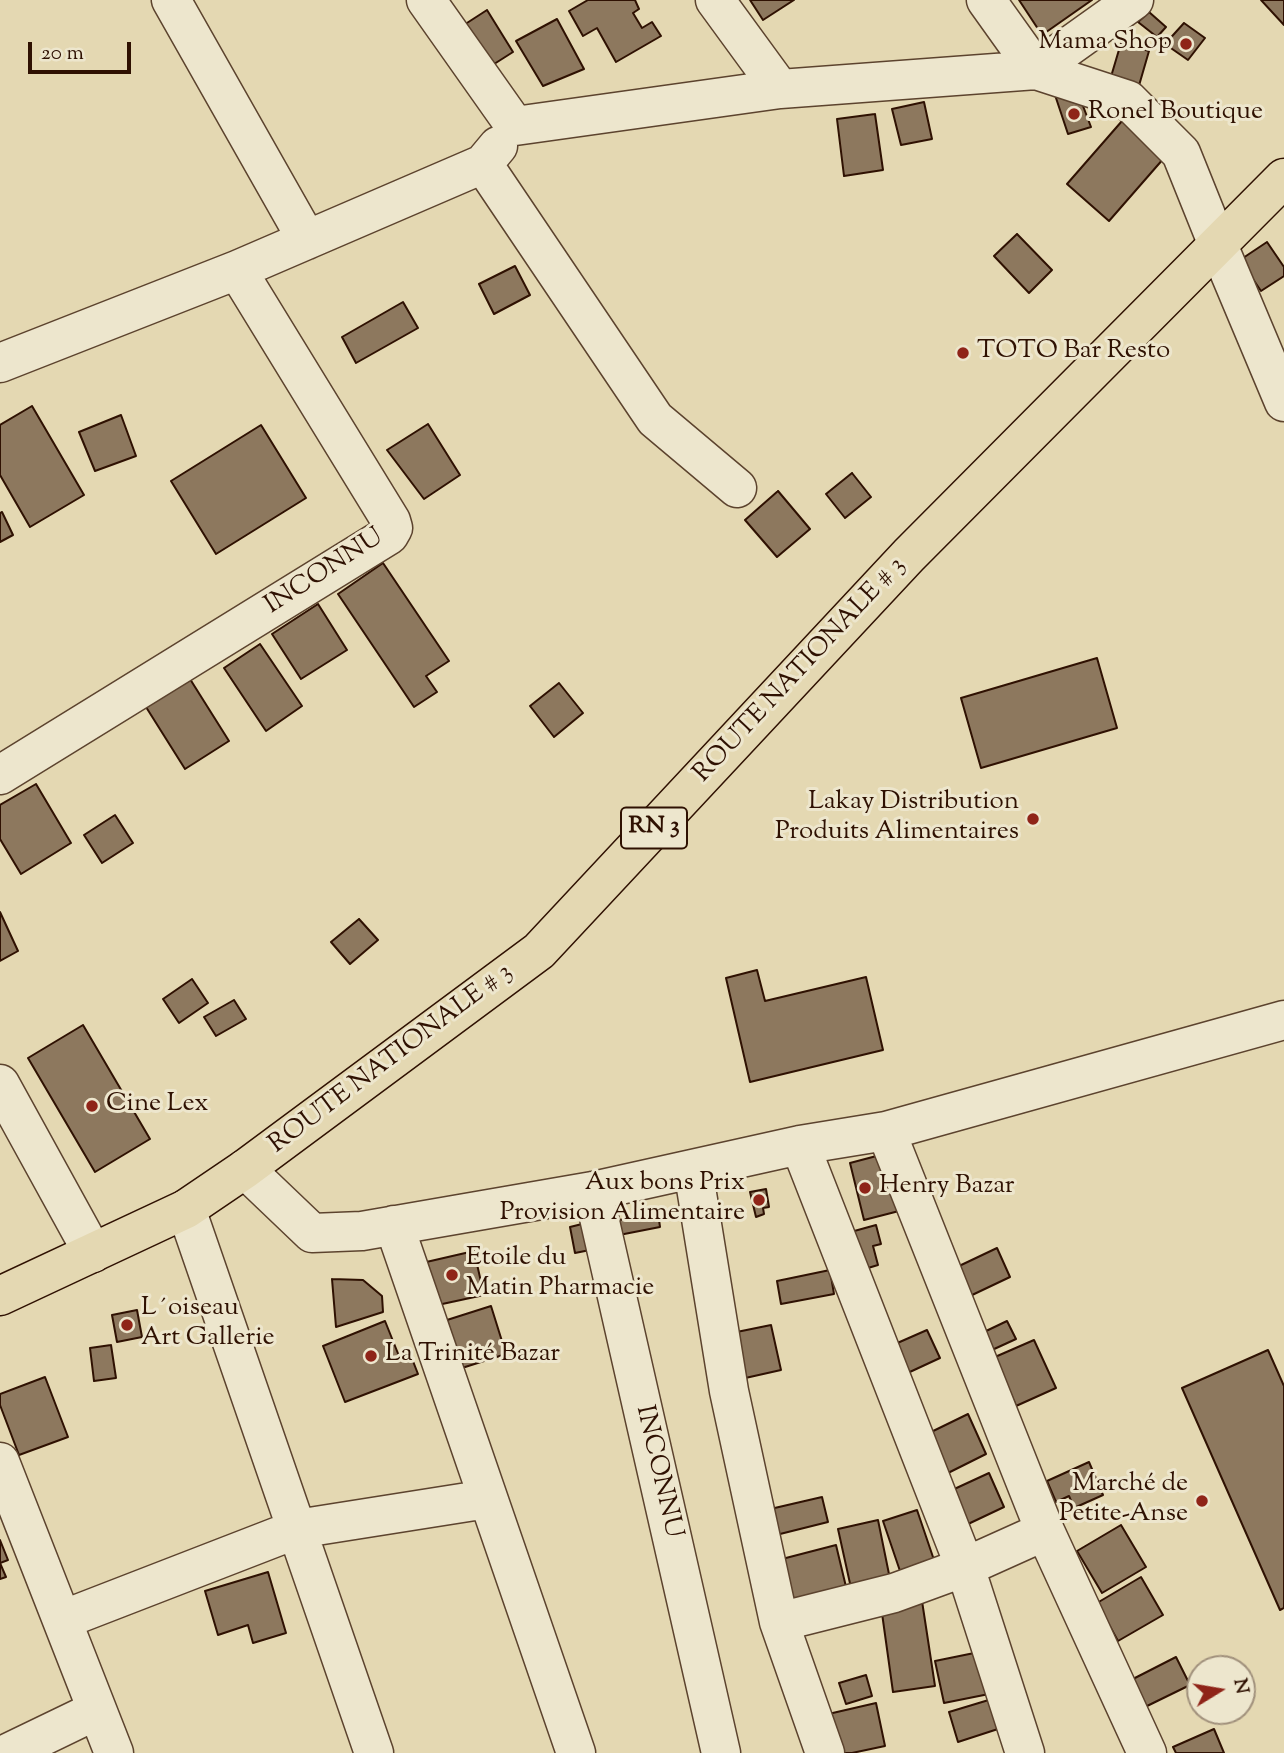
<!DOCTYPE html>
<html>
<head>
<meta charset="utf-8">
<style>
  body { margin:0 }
  #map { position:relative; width:1284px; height:1753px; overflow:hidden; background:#e4d8b2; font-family:"Sorts Mill Goudy",serif }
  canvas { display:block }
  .north { position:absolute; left:1186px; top:1655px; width:70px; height:70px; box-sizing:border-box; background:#ede6cd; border:2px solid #a1917c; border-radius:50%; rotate:79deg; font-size:19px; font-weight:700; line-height:28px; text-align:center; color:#2f1102 }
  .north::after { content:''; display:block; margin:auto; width:24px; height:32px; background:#8f2418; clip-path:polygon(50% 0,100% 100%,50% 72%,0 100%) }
  .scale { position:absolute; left:28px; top:42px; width:103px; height:32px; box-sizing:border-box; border:4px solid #2f1102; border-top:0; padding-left:9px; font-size:21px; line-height:24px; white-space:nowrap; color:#2f1102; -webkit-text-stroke:5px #ede6cd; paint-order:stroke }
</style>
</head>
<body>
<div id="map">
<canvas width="1284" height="1753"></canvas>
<div class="north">N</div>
<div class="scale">20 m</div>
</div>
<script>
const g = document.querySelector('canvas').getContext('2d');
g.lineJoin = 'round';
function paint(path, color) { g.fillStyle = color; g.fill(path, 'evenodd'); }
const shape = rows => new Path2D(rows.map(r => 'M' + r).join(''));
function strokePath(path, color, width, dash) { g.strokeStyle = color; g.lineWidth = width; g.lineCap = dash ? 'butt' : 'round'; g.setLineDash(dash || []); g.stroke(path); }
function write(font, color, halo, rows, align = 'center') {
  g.font = font + ' "Sorts Mill Goudy",serif'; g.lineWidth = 6; g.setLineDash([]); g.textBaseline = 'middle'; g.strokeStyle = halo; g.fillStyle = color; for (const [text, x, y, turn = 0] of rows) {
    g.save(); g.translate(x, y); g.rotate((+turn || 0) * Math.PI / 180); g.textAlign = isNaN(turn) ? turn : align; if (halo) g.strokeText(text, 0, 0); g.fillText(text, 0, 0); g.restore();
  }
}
const building = shape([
  [588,0,635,0,639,9,633,13,642,28,652,22,661,36,616,62,597,28,583,36,569,11,588,0],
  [750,0,794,0,763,20,750,0],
  [1019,0,1092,0,1042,35,1019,0],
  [1261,0,1284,0,1284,25,1261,0],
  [487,10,513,52,480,73,453,32,487,10],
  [1149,12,1166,27,1157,37,1138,22,1149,12],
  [557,19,584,69,543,86,516,41,557,19],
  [1184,23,1205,38,1188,60,1165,44,1184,23],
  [1121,43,1149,51,1138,89,1110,80,1121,43],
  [1055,95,1080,98,1091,127,1068,134,1055,95],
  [924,102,932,139,901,145,892,109,924,102],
  [875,114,883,170,844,176,837,119,875,114],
  [1122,121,1164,158,1109,221,1067,184,1122,121],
  [1017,234,1052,270,1029,293,994,256,1017,234],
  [1267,242,1284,267,1284,276,1261,291,1240,260,1267,242],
  [515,266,530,295,494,314,479,284,515,266],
  [403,302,418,328,356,363,342,337,403,302],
  [32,406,84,495,30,527,0,475,0,425,32,406],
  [121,415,136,456,95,471,79,432,121,415],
  [428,424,460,475,424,499,387,450,428,424],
  [261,425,306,498,216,554,171,481,261,425],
  [852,473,871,497,845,518,826,494,852,473],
  [778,491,810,529,777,557,745,520,778,491],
  [2,512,13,535,0,542,0,513,2,512],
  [383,563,449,661,426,676,437,692,414,707,338,594,383,563],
  [318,604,347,650,301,679,272,634,318,604],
  [260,644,302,706,266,731,224,668,260,644],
  [1097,658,1117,728,981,768,961,698,1097,658],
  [190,679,229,741,185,769,146,707,190,679],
  [559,683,583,713,554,737,530,706,559,683],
  [36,784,71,843,21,874,0,839,0,805,36,784],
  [115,815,133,843,102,863,84,835,115,815],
  [0,912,18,951,0,961,0,912],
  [359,919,378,940,350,964,331,942,359,919],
  [757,970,765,1001,866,977,883,1050,750,1082,726,978,757,970],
  [192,979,208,1003,179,1023,163,999,192,979],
  [234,1000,246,1019,216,1036,204,1017,234,1000],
  [83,1025,150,1139,95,1172,28,1058,83,1025],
  [884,1154,899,1211,864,1220,850,1163,884,1154],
  [766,1189,769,1207,763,1208,764,1214,756,1217,750,1192,766,1189],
  [658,1212,660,1227,614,1236,610,1222,658,1212],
  [594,1221,600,1248,575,1253,570,1227,594,1221],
  [876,1225,881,1244,873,1246,878,1265,858,1271,847,1233,876,1225],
  [997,1248,1010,1277,970,1296,957,1267,997,1248],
  [474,1251,484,1295,433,1306,422,1263,474,1251],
  [830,1270,834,1294,781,1304,777,1281,830,1270],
  [332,1279,363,1280,382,1296,383,1312,336,1327,332,1279],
  [491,1306,506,1354,462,1368,447,1320,491,1306],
  [137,1310,142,1337,117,1342,112,1315,137,1310],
  [385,1321,399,1356,409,1351,418,1374,345,1402,323,1346,385,1321],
  [1007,1321,1016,1339,992,1350,984,1332,1007,1321],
  [771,1325,781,1370,732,1381,722,1335,771,1325],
  [927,1330,940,1358,899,1377,886,1348,927,1330],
  [1034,1340,1056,1388,1016,1406,995,1357,1034,1340],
  [111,1345,116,1378,94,1381,90,1348,111,1345],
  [1268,1350,1284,1386,1284,1608,1280,1610,1182,1388,1268,1350],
  [45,1377,68,1437,19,1455,0,1405,0,1394,45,1377],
  [968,1414,986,1454,944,1475,925,1435,968,1414],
  [1089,1462,1103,1495,1074,1508,1069,1496,1056,1502,1047,1481,1089,1462],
  [989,1473,1004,1507,966,1525,950,1491,989,1473],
  [822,1497,828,1522,772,1536,766,1510,822,1497],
  [917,1510,934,1560,900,1571,883,1521,917,1510],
  [878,1520,890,1579,851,1588,838,1529,878,1520],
  [1121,1525,1146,1567,1102,1593,1077,1551,1121,1525],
  [0,1540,8,1560,0,1563,6,1577,0,1579,0,1540],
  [836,1545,847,1591,793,1605,782,1559,836,1545],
  [268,1572,286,1633,253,1643,248,1625,218,1635,205,1591,268,1572],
  [1141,1577,1163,1615,1118,1641,1097,1603,1141,1577],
  [922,1601,935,1686,893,1692,881,1606,922,1601],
  [984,1651,994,1693,944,1703,935,1661,984,1651],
  [1176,1657,1190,1685,1145,1707,1131,1680,1176,1657],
  [866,1675,872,1696,846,1704,839,1683,866,1675],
  [992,1699,1001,1728,958,1742,949,1712,992,1699],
  [876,1703,885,1746,852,1753,832,1753,824,1715,876,1703],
  [1214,1729,1224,1753,1176,1753,1173,1747,1214,1729]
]);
paint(building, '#8d785e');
strokePath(building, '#2f1102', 2);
const minor = shape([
  [171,0,307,240],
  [426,0,515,126,780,89,1036,70,1128,100,1181,153,1218,245,1284,402],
  [715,0,780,89],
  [986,0,1036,70,1134,0],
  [483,164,655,419,737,488],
  [237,270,483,164,498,146],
  [0,363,237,270,391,521,393,528,389,535,0,775],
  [0,1084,93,1253],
  [886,1131,1045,1531,1147,1753],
  [800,1145,965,1567,1025,1753],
  [245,1169,312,1233,362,1231,593,1191,800,1145,886,1131,1284,1020],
  [693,1169,729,1391,779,1622,825,1753],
  [593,1191,721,1753],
  [186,1209,374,1753],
  [394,1225,576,1753],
  [0,1462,114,1753],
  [62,1620,297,1529,487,1499],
  [779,1622,894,1593,965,1567,1045,1531],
  [8,1753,97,1710]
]);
const major = shape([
  [0,1296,186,1209,245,1169,539,951,909,555,1284,178]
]);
strokePath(minor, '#5c432e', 41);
strokePath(major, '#2f1102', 41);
strokePath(minor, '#ede6cd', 38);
strokePath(major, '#e4d8b2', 38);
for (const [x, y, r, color] of [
  [1186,44,7,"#8f2418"],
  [1074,114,7,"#8f2418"],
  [963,353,7,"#8f2418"],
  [1033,819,7,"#8f2418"],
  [92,1106,7,"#8f2418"],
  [865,1188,7,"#8f2418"],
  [759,1200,7,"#8f2418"],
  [452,1275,7,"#8f2418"],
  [127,1325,7,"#8f2418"],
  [371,1356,7,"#8f2418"],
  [1202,1501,7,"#8f2418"]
]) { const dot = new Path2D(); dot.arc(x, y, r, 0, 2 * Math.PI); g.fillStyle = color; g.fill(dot); strokePath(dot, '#ede6cd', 2.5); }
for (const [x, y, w] of [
  [654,828,66]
]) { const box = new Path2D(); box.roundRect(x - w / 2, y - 20.5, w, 41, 5); g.fillStyle = '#ede6cd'; g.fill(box); strokePath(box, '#2f1102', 2); }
write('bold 24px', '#2f1102', null, [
  ["RN 3",654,828]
]);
write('26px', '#2f1102', '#ede6cd', [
  ["Mama Shop",1172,44,"right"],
  ["Ronel Boutique",1088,114],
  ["TOTO Bar Resto",977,353],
  ["Lakay Distribution",1019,804,"right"],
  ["Produits Alimentaires",1019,834,"right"],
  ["Cine Lex",106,1106],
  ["Aux bons Prix",745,1185,"right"],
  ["Provision Alimentaire",745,1215,"right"],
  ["Henry Bazar",879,1188],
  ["Etoile du",466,1260],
  ["Matin Pharmacie",466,1290],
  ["L´oiseau",141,1310],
  ["Art Gallerie",141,1340],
  ["La Trinité Bazar",385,1356],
  ["Marché de",1188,1486,"right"],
  ["Petite-Anse",1188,1516,"right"]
], 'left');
write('26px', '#2f1102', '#ede6cd', [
  ["INCONNU",325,573,-33],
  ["ROUTE NATIONALE # 3",801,671,-47],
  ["ROUTE NATIONALE # 3",392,1060,-37],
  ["INCONNU",657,1472,77]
]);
</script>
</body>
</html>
